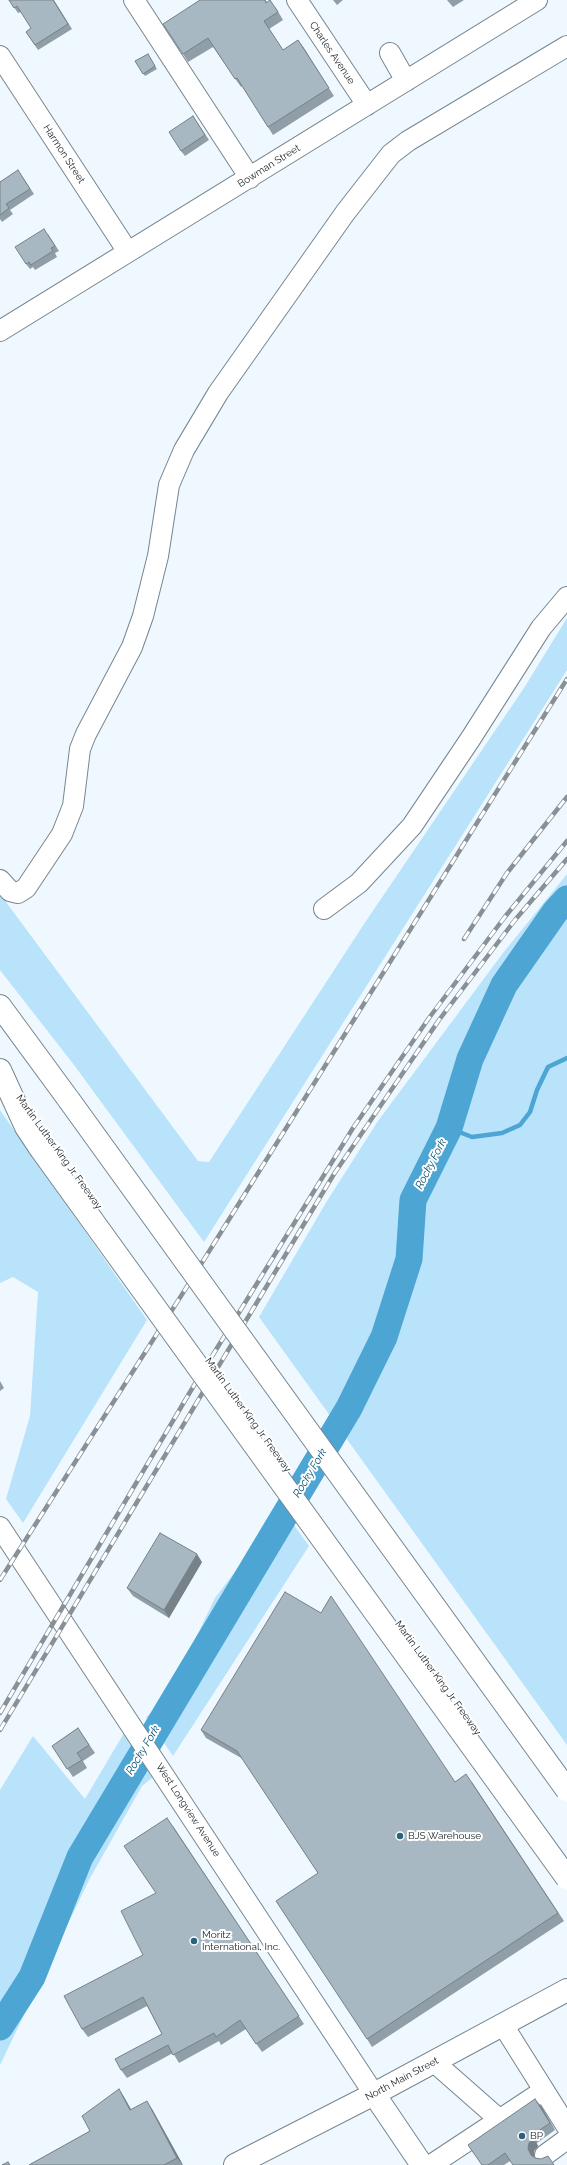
<!DOCTYPE html>
<html>
<head>
<meta charset="utf-8">
<style>
  body { margin:0 }
  canvas { display:block; background:#eef8fe }
</style>
</head>
<body>
<canvas width="567" height="2165"></canvas>
<script>
const g = document.querySelector('canvas').getContext('2d');
g.lineJoin = 'round';
function paint(path, color) { g.fillStyle = color; g.fill(path, 'evenodd'); }
const shape = rows => new Path2D(rows.map(r => 'M' + r).join(''));
function strokePath(path, color, width, dash) { g.strokeStyle = color; g.lineWidth = width; g.lineCap = dash ? 'butt' : 'round'; g.setLineDash(dash || []); g.stroke(path); }
function write(font, color, halo, rows, align = 'center') {
  g.font = font + ' Raleway,sans-serif'; g.lineWidth = 4; g.setLineDash([]); g.textBaseline = 'middle'; g.strokeStyle = halo; g.fillStyle = color; for (const [text, x, y, turn = 0] of rows) {
    g.save(); g.translate(x, y); g.rotate((+turn || 0) * Math.PI / 180); g.textAlign = isNaN(turn) ? turn : align; if (halo) g.strokeText(text, 0, 0); g.fillText(text, 0, 0); g.restore();
  }
}
paint(shape([
  [567,618,567,670,204,1242,74,1065,0,970,0,894,198,1161,209,1162,366,921,524,688],
  [567,874,567,1745,259,1317,327,1201,378,1121,503,953],
  [0,1110,147,1320,23,1523,6,1499,30,1416,38,1292,13,1277,0,1283],
  [291,1521,309,1546,173,1756,146,1717,158,1708,172,1687,215,1598,259,1540,273,1526],
  [127,1728,157,1774,142,1786,89,1880,0,2065,0,1790,33,1736,85,1799]
]), '#b9e3fb');
strokePath(shape([
  [449,1128,472,1137,502,1133,520,1125,530,1112,537,1090,548,1067,567,1058]
]), '#4ca5d3', 4.5);
strokePath(shape([
  [0,2027,32,1977,80,1857,349,1408,384,1337,409,1259,413,1200,449,1128,470,1059,504,985,555,912,567,899]
]), '#4ca5d3', 27);
const minor = shape([
  [134,0,250,178],
  [297,0,367,105],
  [390,53,406,81],
  [0,56,128,252],
  [0,331,537,0],
  [0,880,10,891,18,893,26,888,62,834,73,806,80,749,86,734,132,647,143,616,158,556,169,485,184,450,218,393,345,213,391,154,408,141,567,46],
  [324,909,359,883,412,826,471,738,541,628,567,597],
  [0,1527,374,2094],
  [503,2025,567,2127],
  [434,2062,500,2120],
  [545,2155,567,2139],
  [431,2165,543,2091]
]);
const major = shape([
  [374,2094,422,2165]
]);
const highway = shape([
  [0,1006,69,1100],
  [0,1070,26,1127,40,1148],
  [235,2165,374,2094,567,1990]
]);
strokePath(minor, '#77868f', 22);
strokePath(major, '#77868f', 24);
strokePath(highway, '#77868f', 24);
strokePath(minor, '#fff', 20);
strokePath(major, '#fff', 22);
strokePath(highway, '#fff', 22);
const rail = shape([
  [464,939,507,873,567,797],
  [0,1580,188,1285,567,679],
  [0,1713,193,1387,353,1128,429,1018,504,918,567,841],
  [0,1730,334,1174,439,1020,515,920,567,859]
]);
strokePath(rail, '#899196', 4.5);
strokePath(rail, '#fff', 3, [9]);
const highwayBridge = shape([
  [69,1100,567,1790],
  [40,1148,567,1878]
]);
strokePath(highwayBridge, '#77868f', 24, []);
strokePath(highwayBridge, '#fff', 22);
paint(shape([
  [9,0,54,0,72,29,38,50,26,32,31,28,21,12,18,13],
  [200,0,265,0,267,2,276,8,283,20,269,29,283,50,298,40,334,96,273,135,242,86,241,87,213,47,188,62,183,54],
  [333,0,343,0,337,5],
  [447,0,464,0,453,7],
  [148,54,157,69,145,76,135,61],
  [193,116,209,140,185,156,181,151],
  [18,170,34,194,10,210,13,214,2,222,0,219,0,182],
  [48,234,59,251,55,253,57,257,35,270,33,267,30,269,26,264],
  [0,1381,4,1388,0,1391],
  [202,1562,169,1618,133,1596,127,1588],
  [321,1613,455,1782,472,1782,564,1921,372,2047,367,2039,318,1873,243,1759,206,1738,201,1730],
  [78,1728,95,1753,83,1761,87,1768,73,1777,52,1746],
  [173,1826,304,2024,262,2052,246,2029,221,2045,219,2041,179,2063,173,2053,127,2078,121,2070,162,2034,147,2006,88,2037,82,2029,143,1955,156,1893],
  [119,2089,124,2097,131,2110,152,2109,183,2165,29,2165,90,2131],
  [541,2106,555,2130,537,2143,538,2146,534,2151,534,2157,535,2158,554,2165,510,2161,504,2165,482,2165]
]), '#909ea7');
paint(shape([
  [298,40,304,48,334,96,329,88],
  [197,1554,202,1562,169,1618,164,1610],
  [119,2089,124,2097,136,2118,130,2110],
  [535,2099,541,2106,555,2130,550,2123],
  [147,2101,152,2109,183,2165,177,2158],
  [533,2138,538,2146,534,2151,534,2157,531,2155,528,2149,529,2143]
]), '#768188');
const building = shape([
  [9,0,53,0,68,24,35,45,26,32,31,28,17,6,14,8,9,0],
  [200,0,265,0,266,3,270,0,278,12,264,21,283,50,298,40,329,88,268,127,237,78,235,79,208,38,183,54,163,24,200,0],
  [148,54,155,66,143,74,135,61,148,54],
  [193,116,205,135,181,151,169,132,193,116],
  [18,170,30,189,6,204,9,208,0,215,0,182,18,170],
  [44,229,55,246,51,248,53,251,31,265,29,262,26,264,15,247,44,229],
  [160,1533,197,1554,164,1610,127,1588,160,1533],
  [285,1592,321,1613,331,1596,455,1782,466,1774,558,1913,367,2039,276,1901,318,1873,237,1751,201,1730,285,1592],
  [78,1728,89,1745,77,1753,82,1760,67,1769,52,1746,78,1728],
  [167,1818,299,2016,256,2044,240,2020,216,2037,214,2033,173,2055,168,2045,121,2070,115,2059,162,2034,143,1997,82,2029,64,1996,143,1955,121,1911,156,1893,124,1846,167,1818],
  [119,2089,130,2110,147,2101,177,2158,164,2165,29,2165,90,2131,82,2116,119,2089],
  [535,2099,550,2123,531,2136,533,2138,529,2143,528,2149,531,2155,535,2158,541,2159,548,2156,554,2165,513,2165,505,2153,488,2165,482,2165,468,2145,535,2099],
  [8,2162,10,2165,2,2165,8,2162]
]);
paint(building, '#a8b8c2');
strokePath(building, '#768188', 1);
for (const [x, y, r, color] of [
  [400,1836,4,"#2d627e"],
  [194,1941,4,"#2d627e"],
  [522,2136,4,"#2d627e"]
]) { const dot = new Path2D(); dot.arc(x, y, r, 0, 2 * Math.PI); g.fillStyle = color; g.fill(dot); strokePath(dot, '#fff', 1.5); }
write('10px', '#21272b', '#fff', [
  ["Charles Avenue",332,53,56],
  ["Harmon Street",64,154,57],
  ["Bowman Street",269,166,-32],
  ["Martin Luther King Jr. Freeway",59,1152,54],
  ["Martin Luther King Jr. Freeway",248,1415,54],
  ["Martin Luther King Jr. Freeway",438,1678,54],
  ["West Longview Avenue",188,1810,57],
  ["North Main Street",402,2079,-28]
]);
write('10px', '#21272b', '#fff', [
  ["BJS Warehouse",408,1836],
  ["Moritz",202,1935],
  ["International, Inc.",202,1947],
  ["BP",530,2136]
], 'left');
write('italic 11px', '#014e6d', '#fff', [
  ["Rocky Fork",431,1164,-63],
  ["Rocky Fork",310,1473,-59],
  ["Rocky Fork",143,1750,-59]
]);
</script>
</body>
</html>
